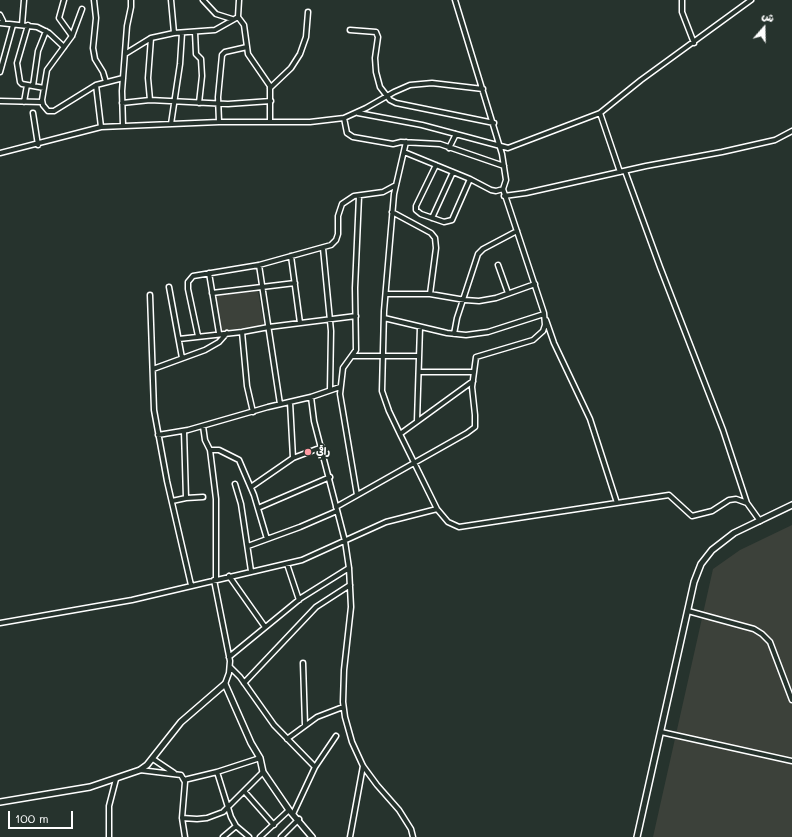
<!DOCTYPE html>
<html>
<head>
<meta charset="utf-8">
<style>
  body { margin:0 }
  #map { position:relative; width:792px; height:837px; overflow:hidden; background:#26332d; font-family:Mali,"Playpen Sans Arabic",sans-serif }
  canvas { display:block }
  .north { position:absolute; left:744px; top:8px; width:40px; height:40px; -webkit-text-stroke:3px #26332d; paint-order:stroke; rotate:20deg; font-size:11px; font-weight:700; line-height:16px; text-align:center; color:#fff }
  .north::after { content:''; display:block; margin:auto; width:14px; height:18px; background:#fff; clip-path:polygon(50% 0,100% 100%,50% 72%,0 100%) }
  .scale { position:absolute; left:8px; top:811px; width:65px; height:18px; box-sizing:border-box; border:2px solid #fff; border-top:0; padding-left:5px; font-size:12px; line-height:14px; white-space:nowrap; color:#fff; -webkit-text-stroke:3px #26332d; paint-order:stroke }
</style>
</head>
<body>
<div id="map">
<canvas width="792" height="837"></canvas>
<div class="north">ش</div>
<div class="scale">100 m</div>
</div>
<script>
const g = document.querySelector('canvas').getContext('2d');
g.lineJoin = 'round';
function paint(path, color) { g.fillStyle = color; g.fill(path, 'evenodd'); }
const shape = rows => new Path2D(rows.map(r => 'M' + r).join(''));
function strokePath(path, color, width, dash) { g.strokeStyle = color; g.lineWidth = width; g.lineCap = dash ? 'butt' : 'round'; g.setLineDash(dash || []); g.stroke(path); }
function write(font, color, halo, rows, align = 'center') {
  g.font = font + ' Mali,"Playpen Sans Arabic",sans-serif'; g.lineWidth = 3.5; g.setLineDash([]); g.textBaseline = 'middle'; g.strokeStyle = halo; g.fillStyle = color; for (const [text, x, y, turn = 0] of rows) {
    g.save(); g.translate(x, y); g.rotate((+turn || 0) * Math.PI / 180); g.textAlign = isNaN(turn) ? turn : align; if (halo) g.strokeText(text, 0, 0); g.fillText(text, 0, 0); g.restore();
  }
}
paint(shape([
  [258,291,264,325,221,331,214,296],
  [792,525,792,837,653,837,713,569,740,550]
]), '#3c413a');
const minor = shape([
  [64,0,59,18,72,36],
  [94,0,96,18,93,48,95,59,103,72,106,82],
  [171,0,174,33],
  [203,0,216,14,232,19],
  [239,0,238,17,244,25,248,54,270,86,270,122],
  [682,0,682,12,694,43],
  [82,9,72,36,47,70,42,100,43,105,48,111,54,111,96,85,123,78],
  [0,15,3,21],
  [0,23,37,27,49,33,64,47],
  [22,25,24,0],
  [28,25,17,63,20,82,22,84,44,88],
  [350,30,376,32,378,37,375,58,376,72,380,87,390,100,396,103,494,123],
  [195,32,196,54,201,59,202,76,199,103],
  [125,54,151,38,174,33,215,30,238,17],
  [0,72,13,25],
  [96,85,101,127],
  [33,86,38,51,46,31],
  [270,88,291,68,300,54,306,37,308,12],
  [150,100,148,78,151,38],
  [0,101,42,102],
  [24,102,27,85],
  [122,103,150,100,228,104,271,101],
  [33,113,38,145],
  [358,113,422,125,508,148,600,113,641,80,751,0],
  [600,113,620,172],
  [344,118,347,133,353,137,393,144,401,142,440,144,504,166],
  [219,122,218,97,222,55,225,52,247,47],
  [171,124,180,64,182,33],
  [123,126,122,91,127,26,131,7,131,0],
  [406,142,394,194,384,311,382,391,389,411,400,434,437,509,448,522,459,527,669,495,692,516,712,511,729,500,736,499,747,503,760,521],
  [449,148,456,134],
  [404,152,470,179,491,190,496,191,503,189,506,180,502,154,455,0],
  [0,153,101,127,219,122,310,122,344,118,366,108,394,92,410,85,432,83,483,89],
  [436,165,416,206,416,210,421,214,444,222,452,220,470,179],
  [625,171,660,267,723,430,747,503],
  [504,196,526,193,646,166,722,152,775,140,792,131],
  [392,212,431,233,435,238,436,248,430,294],
  [432,218,453,172],
  [323,248,331,331,330,390],
  [291,256,300,323],
  [259,265,280,404],
  [498,265,508,293],
  [209,273,219,333],
  [169,287,182,358],
  [212,293,295,283],
  [386,294,430,294,465,300,479,301,496,298,535,284],
  [150,295,154,410,167,481,191,585],
  [384,318,447,333,466,335,488,332,544,314],
  [546,320,554,343,590,419,617,503],
  [242,332,247,386,253,412],
  [454,334,457,318,478,254,483,249,517,231],
  [198,336,188,289,188,282,193,276,259,265,331,245,336,240,338,234,338,216,342,204,354,196,383,192,396,185],
  [179,339,242,332,269,327,356,316],
  [353,356,419,356],
  [153,369,205,350,219,342,227,333],
  [419,372,473,372],
  [311,397,314,421,345,541,349,568,351,607,344,670,343,702,345,717,352,742,363,766,377,785,399,810,411,829,413,837],
  [290,402,293,458],
  [417,421,420,327],
  [203,426,205,440,210,450,216,499,216,579],
  [184,431,186,498],
  [400,434,473,381],
  [158,435,188,430,268,407,311,397,340,387],
  [210,450,219,450,239,460,254,495,267,539],
  [235,484,241,504,251,571],
  [251,487,293,458,322,447],
  [357,495,340,394,343,368,356,350,355,288,359,196],
  [172,501,186,498,203,497],
  [336,507,467,433,475,427,475,415,472,387,476,357,533,340,543,331,545,325,544,313,503,189],
  [258,508,330,477],
  [248,546,300,527,337,511],
  [287,564,299,600],
  [229,576,265,627],
  [214,580,230,661,229,673,225,684],
  [688,611,754,629,762,634,770,642,792,700],
  [0,623,132,600,302,560,386,522,437,509],
  [229,657,301,598,349,568],
  [303,663,305,725],
  [230,667,240,677,274,725,315,767],
  [244,683,316,607,350,585],
  [661,732,792,761],
  [287,739,317,717,343,707],
  [153,759,174,773],
  [140,770,181,775,185,782,182,818,185,837],
  [184,780,217,772],
  [244,791,274,825],
  [293,814,315,767,336,736],
  [182,818,197,819,207,818,223,812,263,772],
  [109,837,109,806,116,779],
  [223,837,236,826],
  [249,837,236,826,231,817,217,772,260,758],
  [260,837,289,810],
  [281,837,299,819],
  [350,837,363,766]
]);
const tertiary = shape([
  [0,802,90,787,140,770,147,765,181,722,225,684,251,743,260,758,263,772,289,810,312,837],
  [637,837,694,582,701,564,712,550,734,533,792,505]
]);
strokePath(minor, '#fff', 7);
strokePath(tertiary, '#fff', 8);
strokePath(minor, '#26332d', 4);
strokePath(tertiary, '#26332d', 5);
for (const [x, y, r, color] of [
  [308,452,4,"#ff9aa2"]
]) { const dot = new Path2D(); dot.arc(x, y, r, 0, 2 * Math.PI); g.fillStyle = color; g.fill(dot); strokePath(dot, '#26332d', 1.5); }
write('bold 10px', '#fff', '#26332d', [
  ["راقي",316,452]
], 'left');
</script>
</body>
</html>
